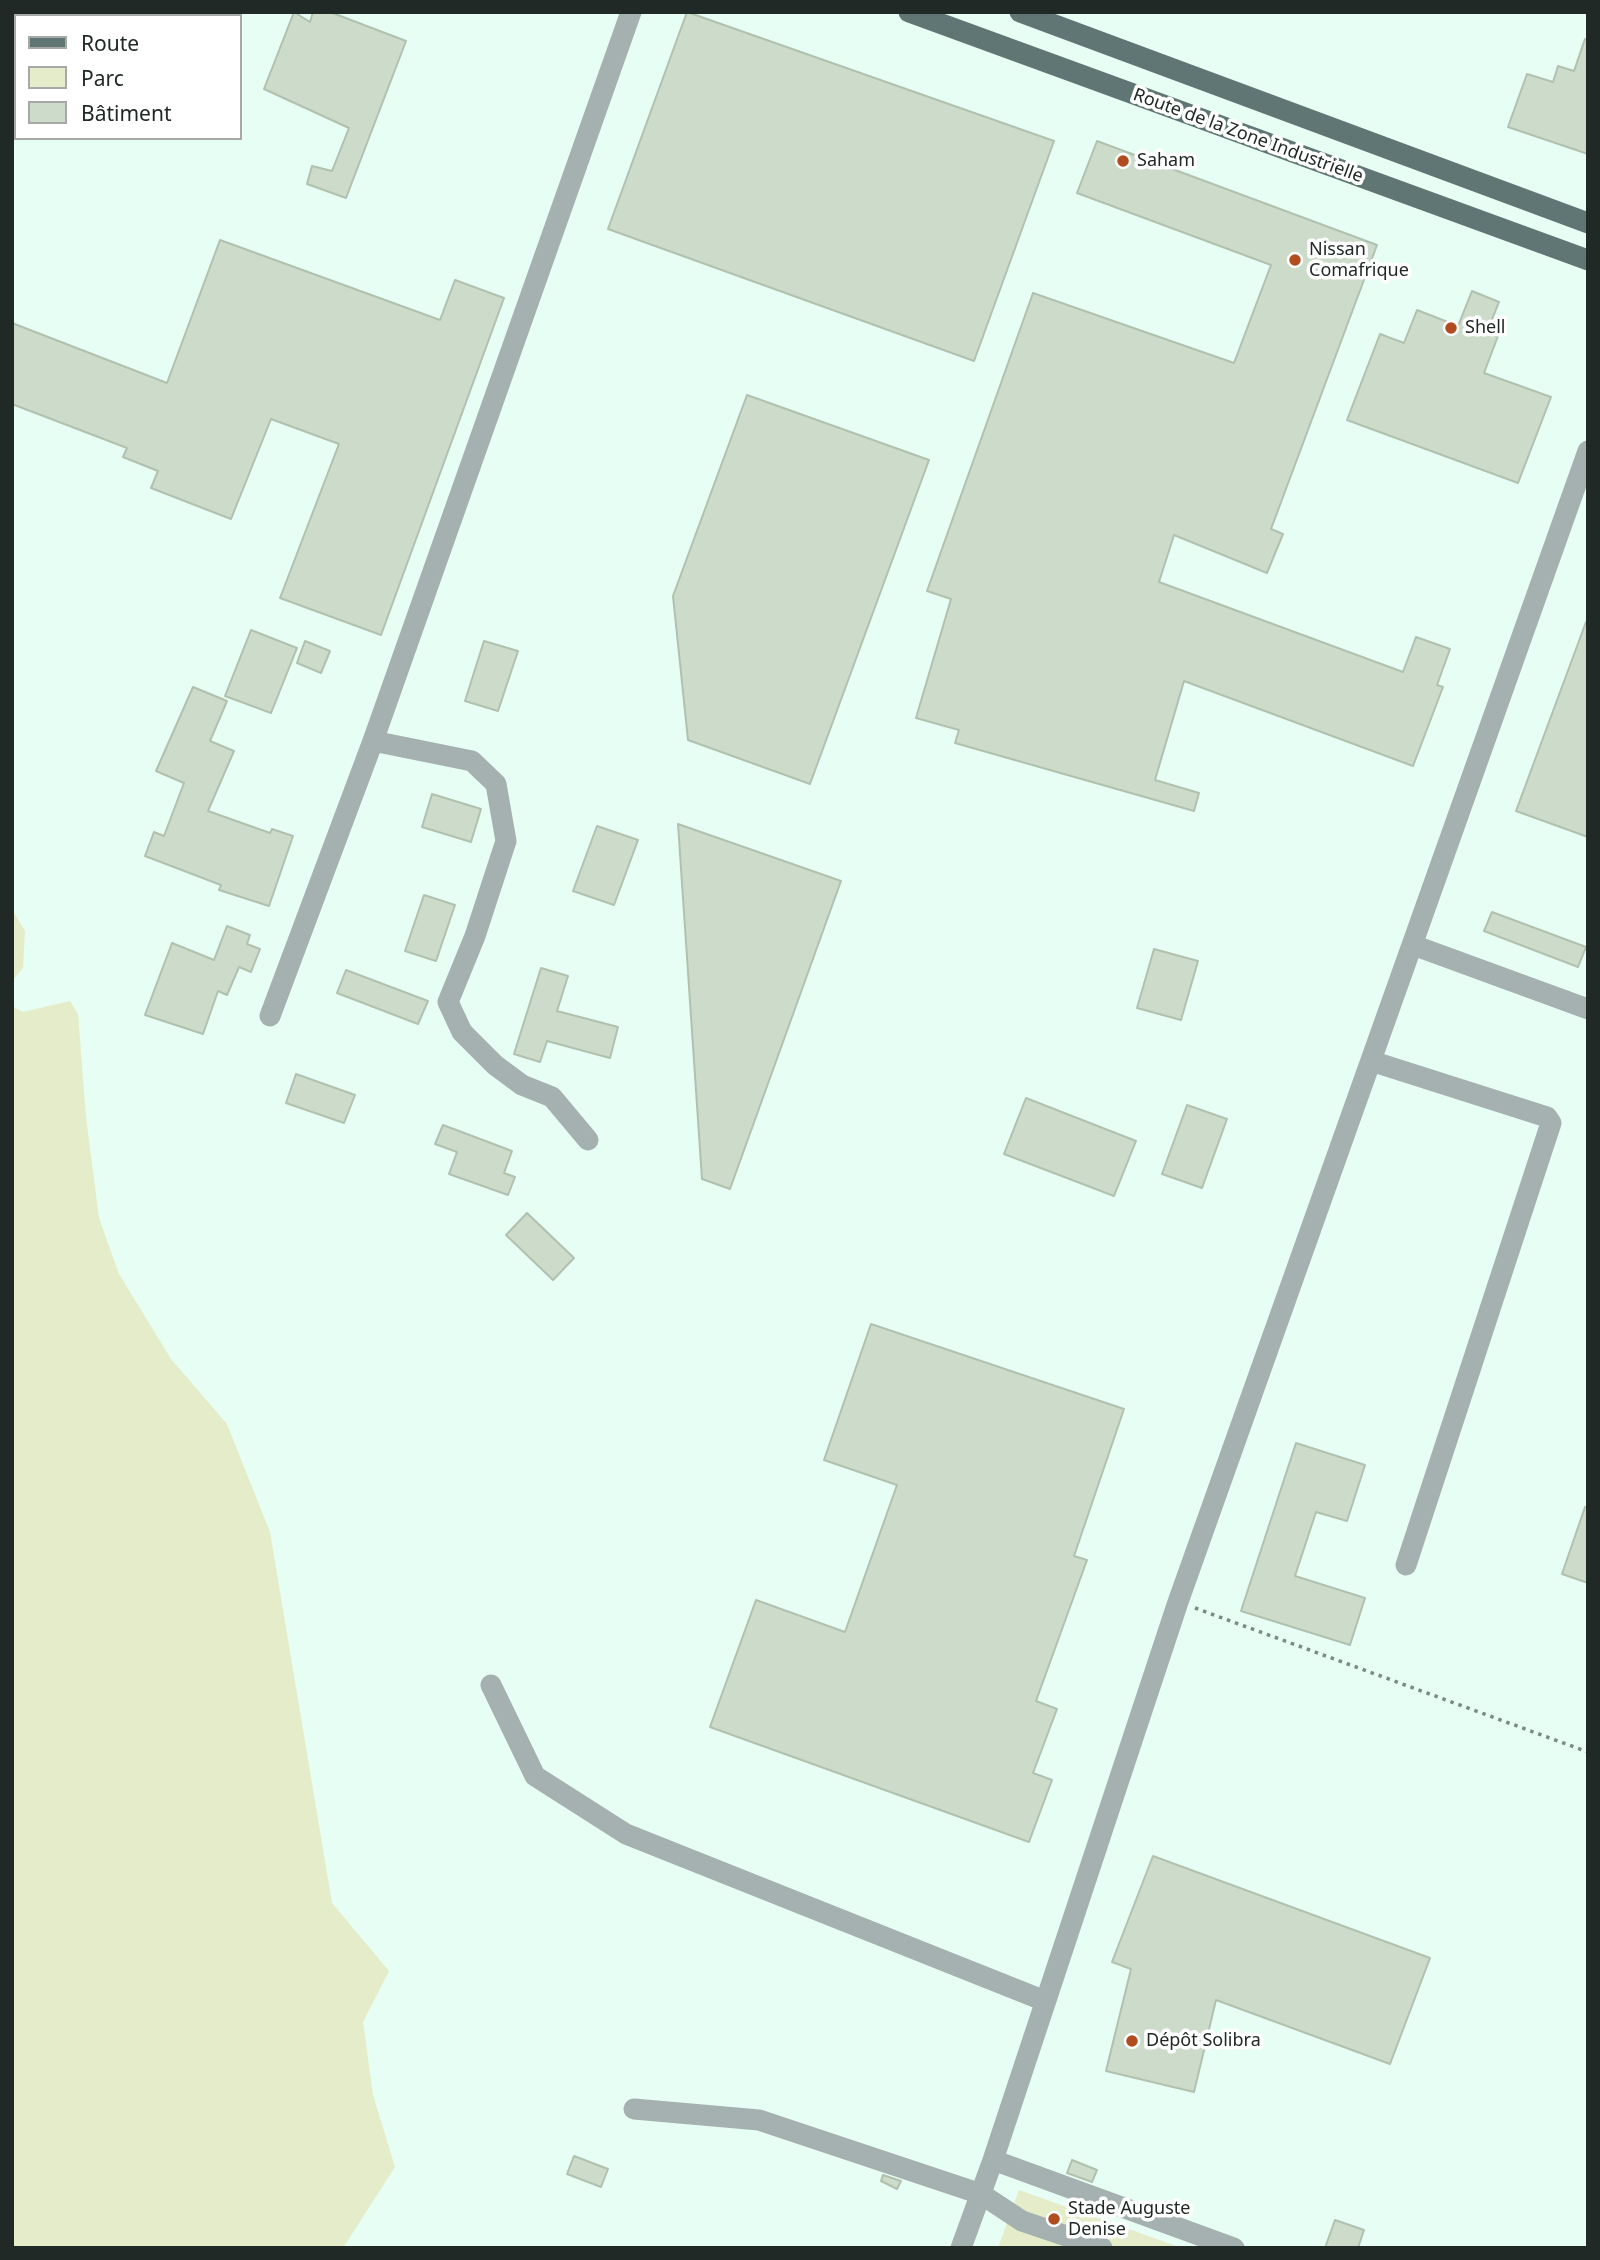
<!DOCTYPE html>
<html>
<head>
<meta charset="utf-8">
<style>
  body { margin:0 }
  #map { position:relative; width:1600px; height:2260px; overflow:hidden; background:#e6fef3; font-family:"Noto Sans",sans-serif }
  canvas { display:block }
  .frame { position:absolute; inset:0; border:14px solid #202925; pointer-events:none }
  .legend { position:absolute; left:14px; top:14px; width:228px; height:126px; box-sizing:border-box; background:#fff; border:2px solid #a6a9a8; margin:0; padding:9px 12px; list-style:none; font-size:21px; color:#202925 }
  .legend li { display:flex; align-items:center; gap:14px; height:35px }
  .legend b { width:35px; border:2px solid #a6a9a8 }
</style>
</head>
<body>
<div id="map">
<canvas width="1600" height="2260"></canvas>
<div class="frame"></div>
<ul class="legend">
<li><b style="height:9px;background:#607674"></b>Route</li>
<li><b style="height:19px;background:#e5ecca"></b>Parc</li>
<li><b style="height:19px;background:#cddcca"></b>Bâtiment</li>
</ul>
</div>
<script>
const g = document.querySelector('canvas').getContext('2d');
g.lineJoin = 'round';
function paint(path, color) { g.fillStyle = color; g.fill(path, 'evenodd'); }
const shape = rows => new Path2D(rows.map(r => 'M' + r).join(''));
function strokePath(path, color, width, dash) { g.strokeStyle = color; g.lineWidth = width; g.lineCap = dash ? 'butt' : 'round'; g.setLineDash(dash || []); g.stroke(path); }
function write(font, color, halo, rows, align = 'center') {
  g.font = font + ' "Noto Sans",sans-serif'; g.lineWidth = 7; g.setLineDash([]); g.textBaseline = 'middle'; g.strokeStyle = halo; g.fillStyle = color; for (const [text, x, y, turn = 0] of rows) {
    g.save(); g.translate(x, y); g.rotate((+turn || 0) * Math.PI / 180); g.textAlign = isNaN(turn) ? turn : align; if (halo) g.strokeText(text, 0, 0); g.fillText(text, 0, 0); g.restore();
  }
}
paint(shape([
  [12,909,25,931,23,968,12,981],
  [70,1001,78,1014,86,1117,99,1218,119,1274,171,1359,227,1424,270,1532,332,1903,389,1971,363,2022,373,2095,395,2167,343,2248,12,2248,12,1006,23,1012],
  [1019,2190,1182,2248,998,2248]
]), '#e5ecca');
const building = shape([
  [294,12,310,22,313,12,330,12,406,41,346,198,307,184,312,166,332,171,349,128,264,89,294,12],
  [687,12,1054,141,974,361,608,229,687,12],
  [1585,39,1588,40,1588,154,1508,127,1527,74,1553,82,1558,66,1574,71,1585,39],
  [1097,141,1377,245,1271,529,1283,534,1267,573,1174,535,1159,582,1403,672,1416,637,1450,649,1437,685,1443,687,1413,766,1184,681,1155,780,1199,793,1194,811,955,743,959,730,916,718,951,599,927,591,1033,293,1234,363,1271,265,1077,193,1097,141],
  [220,240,440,320,455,280,504,298,381,635,280,598,339,444,271,419,231,519,151,488,158,471,123,457,127,448,12,404,12,323,167,383,220,240],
  [1472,291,1499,302,1487,332,1498,336,1484,373,1551,397,1518,483,1347,420,1380,334,1404,343,1417,310,1458,326,1472,291],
  [747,395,929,460,810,784,688,740,673,596,747,395],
  [1586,622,1588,622,1588,837,1516,811,1586,622],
  [251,630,297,648,271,713,225,696,251,630],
  [305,641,330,651,321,673,297,663,305,641],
  [484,641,518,651,498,711,465,701,484,641],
  [193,687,227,701,210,741,234,751,208,811,270,833,272,829,293,836,269,906,219,890,221,885,145,856,154,832,164,836,184,783,156,771,193,687],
  [432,794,481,809,471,842,422,827,432,794],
  [678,824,841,881,730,1189,702,1179,678,824],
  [597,826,638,840,614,905,573,891,597,826],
  [424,895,455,905,436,961,405,951,424,895],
  [1492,912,1586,947,1578,967,1484,931,1492,912],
  [227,926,250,935,247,944,260,949,251,972,239,967,227,995,218,991,203,1034,145,1015,172,943,214,960,227,926],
  [1154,949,1198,961,1181,1020,1137,1008,1154,949],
  [541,968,568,976,557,1011,618,1027,610,1058,547,1041,540,1062,514,1054,541,968],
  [346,970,428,1001,418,1024,337,993,346,970],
  [296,1074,355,1095,344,1123,286,1103,296,1074],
  [1026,1098,1136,1141,1114,1196,1004,1154,1026,1098],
  [1187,1105,1227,1119,1202,1188,1162,1174,1187,1105],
  [443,1125,512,1151,504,1173,515,1177,508,1195,449,1174,457,1152,435,1144,443,1125],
  [527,1213,574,1258,553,1280,506,1235,527,1213],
  [871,1324,1124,1409,1074,1556,1087,1560,1036,1701,1057,1709,1033,1773,1052,1780,1029,1842,710,1727,756,1600,845,1632,897,1485,824,1460,871,1324],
  [1296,1443,1365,1465,1347,1521,1316,1512,1295,1576,1365,1598,1350,1645,1241,1611,1296,1443],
  [1585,1507,1588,1508,1588,1583,1562,1574,1585,1507],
  [1153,1856,1430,1958,1390,2064,1216,2000,1194,2092,1106,2071,1131,1969,1112,1962,1153,1856],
  [574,2156,608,2169,601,2187,567,2174,574,2156],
  [1072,2160,1097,2170,1092,2182,1067,2173,1072,2160],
  [883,2175,901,2181,897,2189,881,2181,883,2175],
  [1335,2220,1364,2230,1358,2248,1325,2248,1335,2220]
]);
paint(building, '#cddcca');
strokePath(building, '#b1c1af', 2);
strokePath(shape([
  [1195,1608,1588,1752]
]), '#7b8b84', 3.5, [3.5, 5]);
strokePath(shape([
  [373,741,472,761,496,784,506,841,475,936,448,1002,462,1032,495,1065,522,1085,552,1097,588,1140],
  [1413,945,1588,1009],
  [270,1016,373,741,631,12],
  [1371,1061,1547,1117,1551,1123,1406,1565],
  [491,1685,535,1776,626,1834,1045,2001],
  [634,2109,759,2120,981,2194,1022,2221,1102,2248],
  [993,2160,1234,2248],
  [961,2248,993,2160,1178,1602,1588,451]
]), '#a5b1b0', 21);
strokePath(shape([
  [909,12,1588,260],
  [1020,12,1588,223]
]), '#607674', 21);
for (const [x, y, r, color] of [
  [1123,161,7,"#b14c1f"],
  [1295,260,7,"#b14c1f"],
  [1451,328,7,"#b14c1f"],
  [1132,2041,7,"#b14c1f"],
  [1054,2219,7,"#b14c1f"]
]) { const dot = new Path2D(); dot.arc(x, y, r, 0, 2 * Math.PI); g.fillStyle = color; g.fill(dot); strokePath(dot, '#fff', 2.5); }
write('18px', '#202925', '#fff', [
  ["Route de la Zone Industrielle",1248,136,20]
]);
write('18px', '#202925', '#fff', [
  ["Saham",1137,161],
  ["Nissan",1309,250],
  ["Comafrique",1309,271],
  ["Shell",1465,328],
  ["Dépôt Solibra",1146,2041],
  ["Stade Auguste",1068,2209],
  ["Denise",1068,2230]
], 'left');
</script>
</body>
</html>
